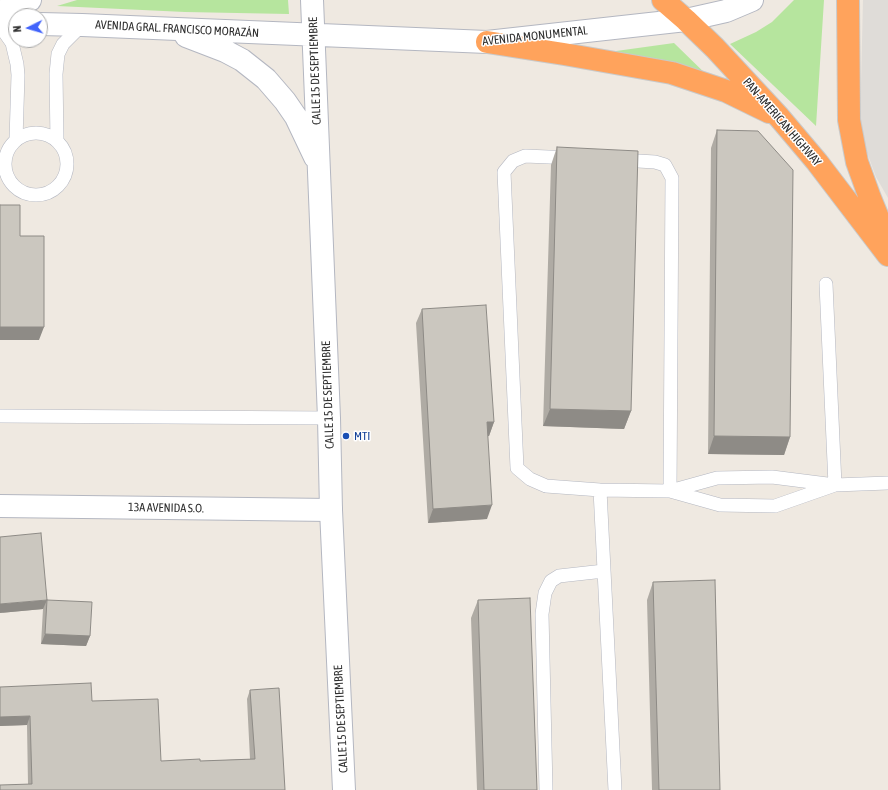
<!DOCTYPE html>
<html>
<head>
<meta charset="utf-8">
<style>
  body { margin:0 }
  #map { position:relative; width:888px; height:790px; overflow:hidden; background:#efe9e1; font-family:"Asap Condensed",sans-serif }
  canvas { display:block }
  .north { position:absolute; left:8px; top:8px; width:40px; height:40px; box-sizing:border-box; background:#fff; border:1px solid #ababab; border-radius:50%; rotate:265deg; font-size:11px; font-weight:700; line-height:16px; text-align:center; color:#2e2e2e }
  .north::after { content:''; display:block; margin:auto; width:14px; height:18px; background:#4264fb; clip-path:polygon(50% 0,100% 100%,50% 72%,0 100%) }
</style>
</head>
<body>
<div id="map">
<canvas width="888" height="790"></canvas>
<div class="north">N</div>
</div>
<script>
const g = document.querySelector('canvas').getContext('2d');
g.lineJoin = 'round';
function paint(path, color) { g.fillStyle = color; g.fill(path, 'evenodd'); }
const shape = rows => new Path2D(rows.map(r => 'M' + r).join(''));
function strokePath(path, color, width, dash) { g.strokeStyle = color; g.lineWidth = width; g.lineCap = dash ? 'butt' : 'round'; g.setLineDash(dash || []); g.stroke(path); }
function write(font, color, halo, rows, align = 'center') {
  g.font = font + ' "Asap Condensed",sans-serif'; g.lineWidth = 3; g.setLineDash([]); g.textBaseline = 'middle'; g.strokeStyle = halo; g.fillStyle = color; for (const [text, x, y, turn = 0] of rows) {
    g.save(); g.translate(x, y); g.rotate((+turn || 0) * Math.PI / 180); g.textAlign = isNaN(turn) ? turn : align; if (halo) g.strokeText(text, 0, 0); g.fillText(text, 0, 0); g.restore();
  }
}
paint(shape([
  [77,0,288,0,289,14,185,12,57,6],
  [794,0,824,0,816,126,730,44,756,32,772,22],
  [674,43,714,82,609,52]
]), '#b6e59e');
paint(shape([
  [863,0,888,0,888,198,876,177,865,147,860,126]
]), '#dfdcd8');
const lane = shape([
  [0,29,5,33,12,43,17,64,18,75,16,140],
  '5 164a31 31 0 1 1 62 0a31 31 0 1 1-62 0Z',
  [57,141,56,74,58,54,63,44,82,25],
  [572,158,525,156,513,161,504,172,517,468,530,479,546,486,600,490,670,491,720,505,775,506,835,485],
  [621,160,655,162,665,165,672,178,670,491],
  [826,284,835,485],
  [0,416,329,418],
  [600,490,615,790],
  [670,491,717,478,772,477,835,485,888,483],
  [546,790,542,614,545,593,551,581,559,576,604,571]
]);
const street = shape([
  [0,506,331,510]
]);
const secondary = shape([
  [312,0,329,418,331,510,344,790],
  [0,12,30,0],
  [0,24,16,24],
  [40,24,82,25,487,42,686,20,726,11,752,0],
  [186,36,225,51,242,60,266,79,285,101,296,117,315,157]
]);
const highway = shape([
  [663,0,686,20,715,48,779,117,817,162,888,255],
  [848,0,849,120,857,162,870,198,888,242],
  [487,42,564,54,672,73,726,91,769,112]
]);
strokePath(lane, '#b4b7c1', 14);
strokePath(street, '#b4b7c1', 24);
strokePath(secondary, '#b4b7c1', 24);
strokePath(highway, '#c9c9c9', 24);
strokePath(lane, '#fff', 13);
strokePath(street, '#fff', 22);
strokePath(secondary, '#fff', 22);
strokePath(highway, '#ffa35c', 22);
paint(shape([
  [717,130,790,437,784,455,708,454,711,148],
  [557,147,631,411,624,429,543,426,551,165],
  [422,309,494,422,489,436,488,436,487,519,428,523,416,323],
  [653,582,720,790,652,790,647,600],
  [47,600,90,636,86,646,41,644,43,609,0,613],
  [478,600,537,790,477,790,471,618],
  [0,687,92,701,161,761,200,761,250,759,247,699,250,690,285,790,28,784,27,725,0,726]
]), '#afaba4');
paint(shape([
  [0,327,44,327,39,340,0,340],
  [550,409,631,411,624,429,543,426],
  [487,422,494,422,489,436,482,437],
  [714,436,790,437,784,455,708,454],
  [492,505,487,519,428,523,433,509],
  [47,600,43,609,0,613,0,604],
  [45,634,90,636,86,646,41,644],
  [30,716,27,725,0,726,0,717]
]), '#8e8b86');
const building = shape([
  [717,130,758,131,793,170,790,437,714,436,717,130],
  [557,147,638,151,631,411,550,409,557,147],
  [0,205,20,205,20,236,44,236,44,327,0,327,0,205],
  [486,305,494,422,487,422,492,505,433,509,422,309,486,305],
  [41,533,47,600,0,604,0,537,41,533],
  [715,580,720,790,659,790,653,582,715,580],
  [530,598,537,790,484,790,478,600,530,598],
  [47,600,92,602,90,636,45,634,47,600],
  [91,683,92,701,158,699,161,761,200,759,200,761,255,759,250,690,279,688,285,790,0,790,0,785,32,784,30,716,0,717,0,687,91,683]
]);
paint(building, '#cbc7bf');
strokePath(building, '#8e8b86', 1);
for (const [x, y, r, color] of [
  [346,436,4,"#1a4fb4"]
]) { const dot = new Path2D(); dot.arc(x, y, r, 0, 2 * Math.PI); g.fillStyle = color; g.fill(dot); strokePath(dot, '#fff', 1.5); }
write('12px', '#2e2e2e', '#fff', [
  ["AVENIDA GRAL. FRANCISCO MORAZÁN",177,29,3],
  ["AVENIDA MONUMENTAL",535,36,-6],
  ["CALLE 15 DE SEPTIEMBRE",315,71,-92],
  ["PAN-AMERICAN HIGHWAY",782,122,49],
  ["CALLE 15 DE SEPTIEMBRE",328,395,-92],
  ["13A AVENIDA S.O.",166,508,1],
  ["CALLE 15 DE SEPTIEMBRE",341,719,-93]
]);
write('12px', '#164399', '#fff', [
  ["MTI",354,436]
], 'left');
</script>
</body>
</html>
